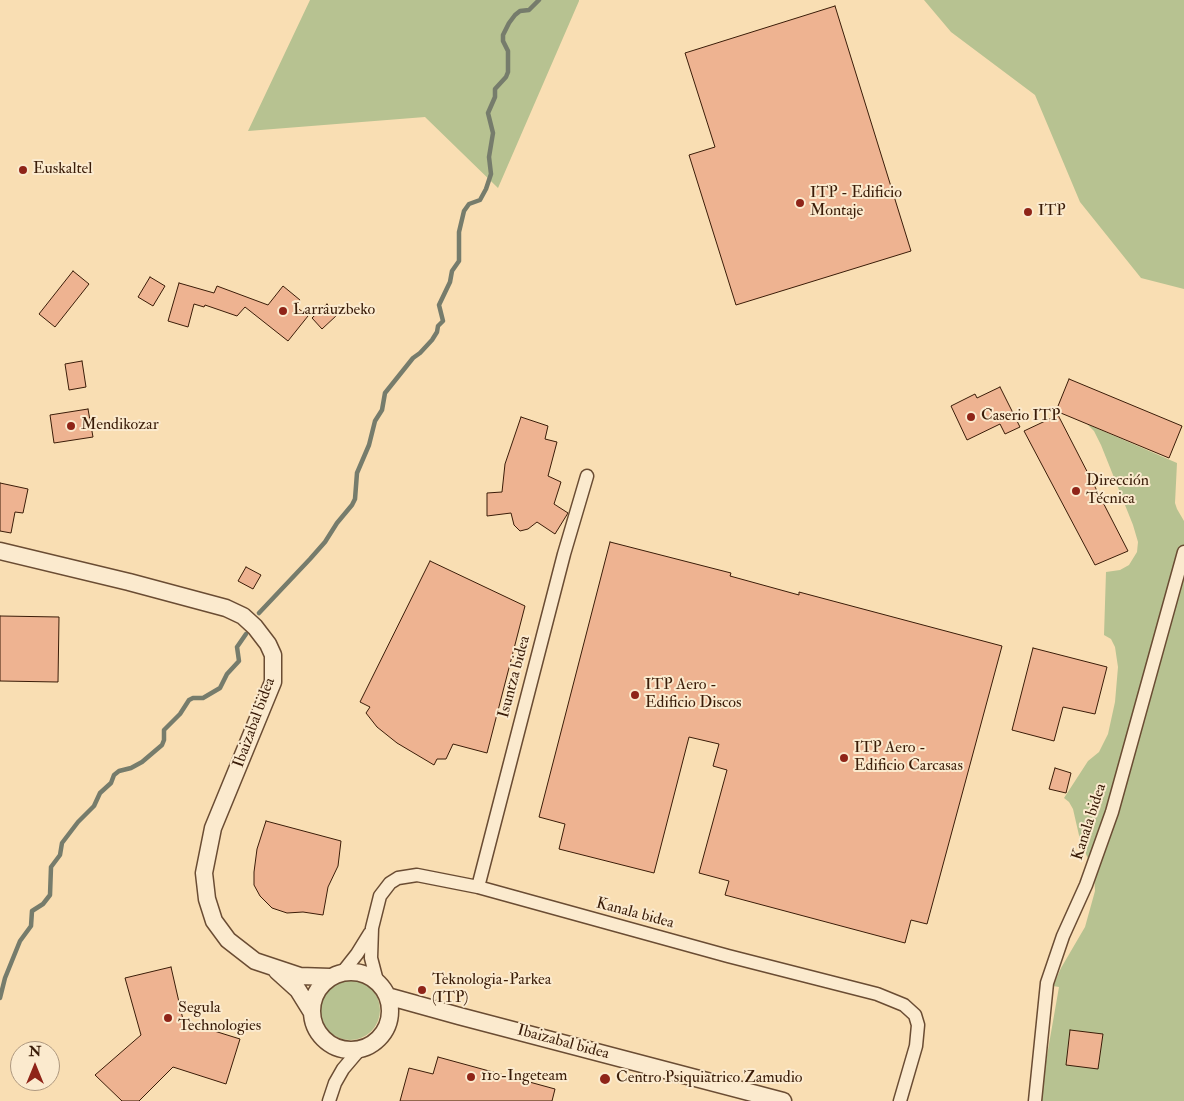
<!DOCTYPE html>
<html>
<head>
<meta charset="utf-8">
<style>
  body { margin:0 }
  #map { position:relative; width:1184px; height:1101px; overflow:hidden; background:#f9deb3; font-family:"IM FELL Double Pica",serif }
  canvas { display:block }
  .north { position:absolute; left:10px; top:1041px; width:50px; height:50px; box-sizing:border-box; background:#fbeace; border:1px solid #ae987f; border-radius:50%; rotate:0deg; font-size:14px; font-weight:700; line-height:20px; text-align:center; color:#3a1c08 }
  .north::after { content:''; display:block; margin:auto; width:18px; height:22px; background:#8f2418; clip-path:polygon(50% 0,100% 100%,50% 72%,0 100%) }
</style>
</head>
<body>
<div id="map">
<canvas width="1184" height="1101"></canvas>
<div class="north">N</div>
</div>
<script>
const g = document.querySelector('canvas').getContext('2d');
g.lineJoin = 'round';
function paint(path, color) { g.fillStyle = color; g.fill(path, 'evenodd'); }
const shape = rows => new Path2D(rows.map(r => 'M' + r).join(''));
function strokePath(path, color, width, dash) { g.strokeStyle = color; g.lineWidth = width; g.lineCap = dash ? 'butt' : 'round'; g.setLineDash(dash || []); g.stroke(path); }
function write(font, color, halo, rows, align = 'center') {
  g.font = font + ' "IM FELL Double Pica",serif'; g.lineWidth = 4; g.setLineDash([]); g.textBaseline = 'middle'; g.strokeStyle = halo; g.fillStyle = color; for (const [text, x, y, turn = 0] of rows) {
    g.save(); g.translate(x, y); g.rotate((+turn || 0) * Math.PI / 180); g.textAlign = isNaN(turn) ? turn : align; if (halo) g.strokeText(text, 0, 0); g.fillText(text, 0, 0); g.restore();
  }
}
paint(shape([
  [310,0,579,0,579,1,498,188,425,117,248,131],
  [924,0,1184,0,1184,289,1141,278,1080,202,1035,95,951,32],
  [1087,424,1177,463,1175,503,1177,509,1184,521,1184,1101,1039,1101,1059,987,1053,986,1061,968,1085,927,1095,891,1094,871,1081,844,1073,809,1069,802,1064,798,1088,761,1099,752,1108,734,1115,702,1118,667,1115,647,1111,639,1104,635,1106,572,1120,570,1129,565,1137,552,1138,542,1133,525,1101,445,1094,431],
  '320 1010a30 30 0 1 1 60 0a30 30 0 1 1-60 0Z'
]), '#b7c291');
strokePath(shape([
  [259,613,310,559,325,542,337,523,352,505,355,499,357,473,369,445,375,421,382,410,385,393,413,358,420,353,432,340,437,332,438,326,443,321,439,305,450,282,452,271,459,261,459,232,464,211,469,204,480,200,486,189,491,174,489,157,493,133,488,113,495,97,495,89,506,77,508,72,508,51,503,41,503,35,509,23,515,15,520,11,529,10,539,0],
  [0,998,5,978,20,941,31,926,32,911,43,904,50,895,51,867,60,855,62,843,78,822,94,806,100,793,111,783,114,775,119,771,131,768,142,762,162,745,164,740,164,730,180,714,189,700,193,698,203,698,220,688,227,674,239,661,237,647,246,634]
]), '#767c6c', 4.5);
const building = shape([
  [835,6,911,251,736,305,689,155,715,147,685,53,835,6],
  [73,271,89,284,55,327,39,314,73,271],
  [150,277,165,286,153,306,138,297,150,277],
  [179,283,214,293,217,286,268,305,283,286,300,300,295,306,308,316,288,341,245,307,237,316,205,305,204,307,194,304,188,327,168,321,179,283],
  [327,304,337,315,322,329,312,318,327,304],
  [82,361,86,387,69,390,65,364,82,361],
  [1069,379,1182,426,1169,458,1056,411,1069,379],
  [1000,387,1020,427,1005,434,1000,424,967,440,951,406,975,394,977,398,1000,387],
  [88,409,93,437,54,443,50,415,88,409],
  [1058,415,1128,551,1095,565,1024,431,1058,415],
  [521,417,548,426,545,439,557,442,548,476,561,482,554,504,568,513,555,534,537,522,528,529,520,531,514,525,511,513,487,516,487,493,502,492,505,464,521,417],
  [0,483,28,489,23,513,15,512,11,533,0,531,0,483],
  [610,542,731,573,730,576,799,595,799,592,1002,646,927,924,911,920,905,943,725,895,729,881,699,873,727,770,713,766,719,744,689,737,654,873,559,849,565,824,539,817,610,542],
  [430,561,525,606,487,753,453,744,446,759,437,759,434,765,397,743,377,727,366,713,370,707,360,702,430,561],
  [246,567,261,575,253,589,238,581,246,567],
  [0,616,59,617,58,682,0,681,0,616],
  [1033,648,1107,667,1095,714,1063,707,1054,741,1012,730,1033,648],
  [1055,768,1071,773,1066,793,1049,789,1055,768],
  [266,821,341,841,338,866,328,887,323,915,303,912,287,913,272,908,260,896,254,885,254,872,257,849,266,821],
  [171,967,184,1024,195,1025,240,1039,226,1084,173,1067,139,1101,122,1101,95,1075,141,1035,125,978,171,967],
  [1070,1030,1103,1034,1098,1069,1066,1065,1070,1030],
  [438,1057,555,1089,552,1101,400,1101,409,1068,433,1074,438,1057]
]);
paint(building, '#eeb391');
strokePath(building, '#3a1c08', 1);
const minor = shape([
  [478,887,564,554,587,476],
  [342,973,357,954,370,933],
  [377,981,371,958,372,928,380,896,390,883,398,878,417,875,478,887,728,956,877,994,904,1005,915,1015,918,1025,916,1046,900,1101],
  [329,1101,335,1083,343,1069,360,1049],
  [1035,1101,1047,983,1063,936,1086,885,1112,812,1184,552]
]);
const tertiary = shape([
  [0,551,129,582,226,608,243,616,255,627,268,644,273,655,273,682,213,828,204,873,207,899,214,921,228,940,255,961,300,976,330,977],
  [277,971,298,990,311,1011],
  '312 1011a39 39 0 1 1 78 0a39 39 0 1 1-78 0Z',
  [387,996,459,1016,783,1101]
]);
strokePath(minor, '#6a4c33', 15);
strokePath(tertiary, '#6a4c33', 19);
strokePath(minor, '#fbeace', 12);
strokePath(tertiary, '#fbeace', 16);
for (const [x, y, r, color] of [
  [23,170,5,"#8f2418"],
  [800,203,5,"#8f2418"],
  [1028,212,5,"#8f2418"],
  [283,311,5,"#8f2418"],
  [971,417,5,"#8f2418"],
  [71,426,5,"#8f2418"],
  [1076,491,5,"#8f2418"],
  [635,695,5,"#8f2418"],
  [844,758,5,"#8f2418"],
  [422,990,5,"#8f2418"],
  [168,1018,5,"#8f2418"],
  [471,1077,5,"#8f2418"],
  [605,1079,6,"#8f2418"]
]) { const dot = new Path2D(); dot.arc(x, y, r, 0, 2 * Math.PI); g.fillStyle = color; g.fill(dot); strokePath(dot, '#fbeace', 2); }
write('16px', '#3a1c08', '#fbeace', [
  ["Euskaltel",33,170],
  ["ITP - Edificio",810,194],
  ["Montaje",810,212],
  ["ITP",1038,212],
  ["Larrauzbeko",293,311],
  ["Caserio ITP",981,417],
  ["Mendikozar",81,426],
  ["Dirección",1086,482],
  ["Técnica",1086,500],
  ["ITP Aero -",645,686],
  ["Edificio Discos",645,704],
  ["ITP Aero -",854,749],
  ["Edificio Carcasas",854,767],
  ["Teknologia-Parkea",432,981],
  ["(ITP)",432,999],
  ["Segula",178,1009],
  ["Technologies",178,1027],
  ["110-Ingeteam",481,1077],
  ["Centro Psiquiatrico Zamudio",616,1079]
], 'left');
write('16px', '#3a1c08', '#fbeace', [
  ["Isuntza bidea",515,677,-75],
  ["Ibaizabal bidea",255,723,-70],
  ["Kanala bidea",1090,822,-72],
  ["Kanala bidea",635,914,15],
  ["Ibaizabal bidea",563,1043,15]
]);
</script>
</body>
</html>
